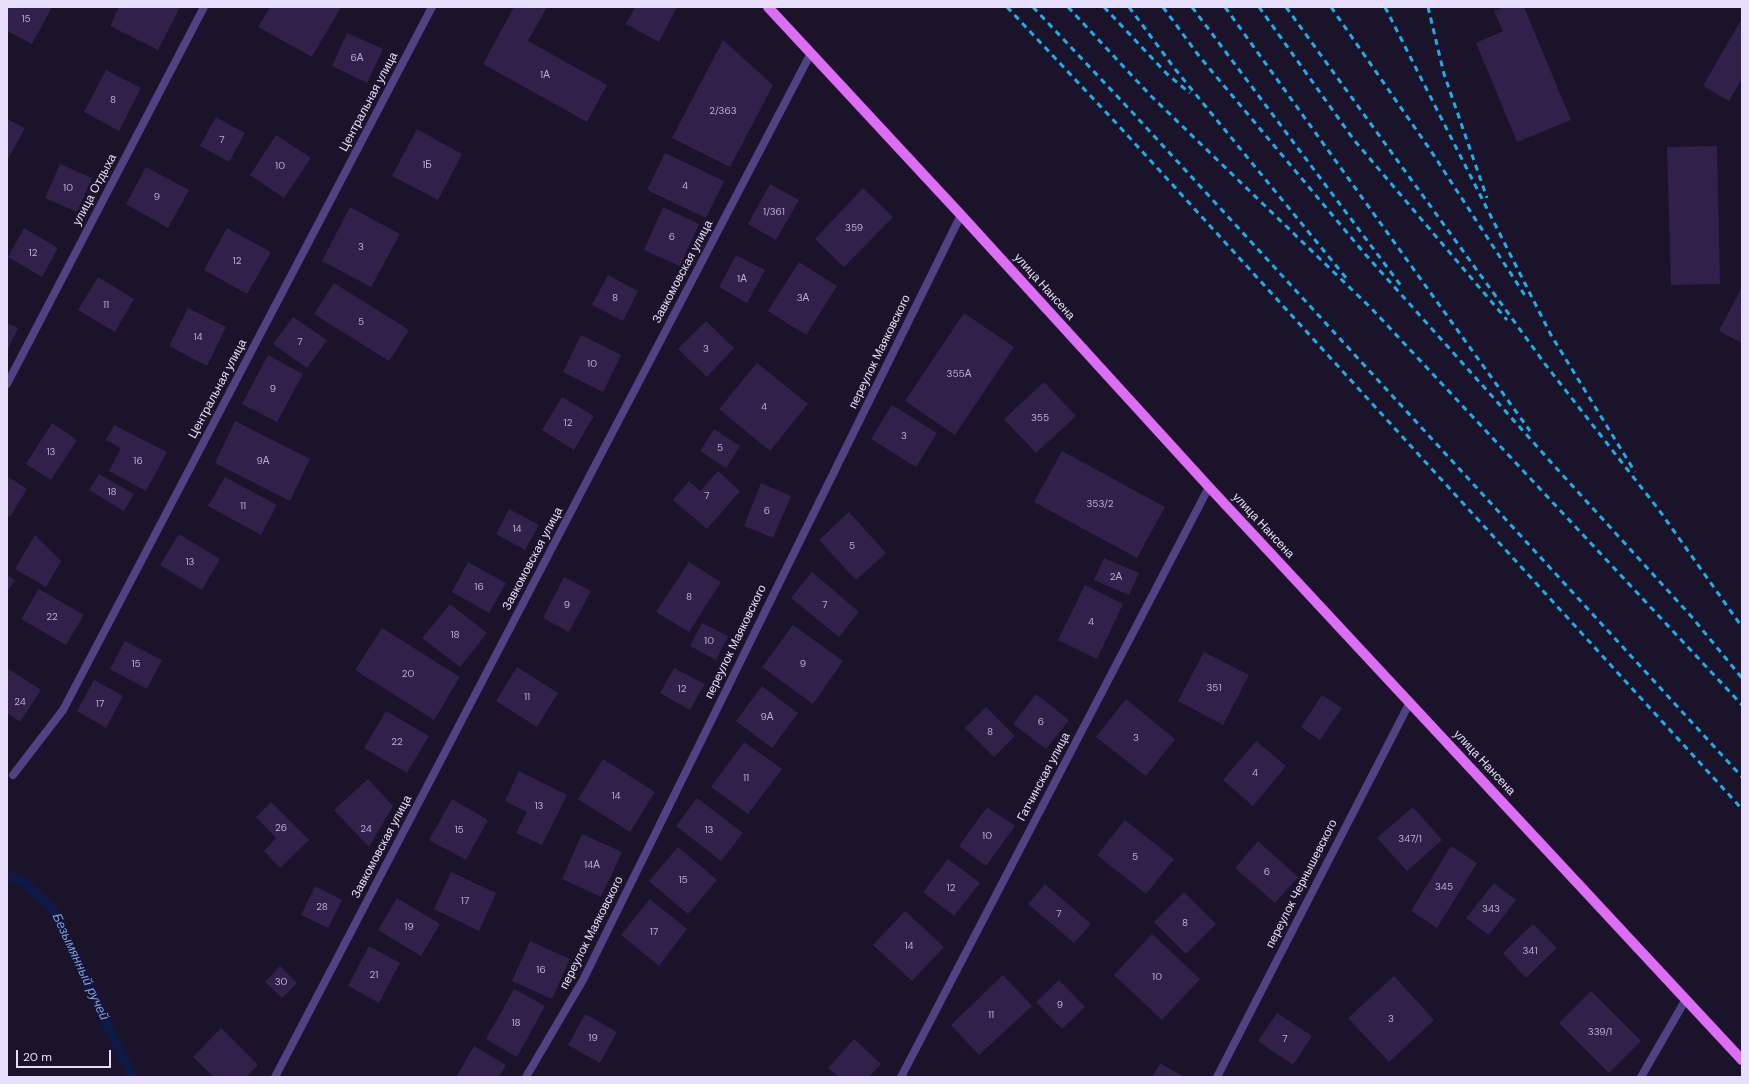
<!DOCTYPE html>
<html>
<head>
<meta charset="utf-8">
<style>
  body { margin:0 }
  #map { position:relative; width:1749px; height:1084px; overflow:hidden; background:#1b1329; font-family:"DM Sans",sans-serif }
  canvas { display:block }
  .frame { position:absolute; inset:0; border:8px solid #e7defc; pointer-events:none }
  .scale { position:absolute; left:16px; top:1050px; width:95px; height:18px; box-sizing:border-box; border:2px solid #e7defc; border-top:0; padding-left:5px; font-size:12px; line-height:14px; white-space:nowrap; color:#e7defc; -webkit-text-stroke:3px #1b1329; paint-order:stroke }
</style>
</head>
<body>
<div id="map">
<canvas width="1749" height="1084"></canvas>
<div class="frame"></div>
<div class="scale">20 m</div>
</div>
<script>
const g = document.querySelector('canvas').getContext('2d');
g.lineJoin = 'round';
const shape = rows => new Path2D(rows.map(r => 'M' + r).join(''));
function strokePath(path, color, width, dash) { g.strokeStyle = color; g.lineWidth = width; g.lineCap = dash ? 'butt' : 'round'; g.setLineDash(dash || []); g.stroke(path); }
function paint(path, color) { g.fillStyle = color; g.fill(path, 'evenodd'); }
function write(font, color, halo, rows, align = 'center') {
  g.font = font + ' "DM Sans",sans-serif'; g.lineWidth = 3; g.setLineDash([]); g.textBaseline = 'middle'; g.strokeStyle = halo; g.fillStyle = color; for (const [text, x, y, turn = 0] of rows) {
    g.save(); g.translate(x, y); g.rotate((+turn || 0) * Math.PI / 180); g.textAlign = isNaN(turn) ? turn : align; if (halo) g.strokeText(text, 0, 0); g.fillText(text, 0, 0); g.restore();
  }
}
strokePath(shape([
  [7,876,23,882,52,908,132,1077]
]), '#0f1946', 10);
paint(shape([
  [7,7,52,7,32,44,7,31],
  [119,7,180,7,158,50,110,26],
  [270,7,341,7,312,57,258,27],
  [514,7,547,7,528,41,607,85,587,122,483,64],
  [635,7,677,7,659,42,626,24],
  [1504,7,1524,7,1571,120,1517,142,1476,43,1503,31,1494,11],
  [1742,18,1742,79,1729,101,1703,86],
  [347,33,383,49,367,83,332,66],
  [723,40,773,85,730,167,672,138],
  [106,70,141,88,119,131,84,112],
  [216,117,245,133,229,162,200,146],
  [7,119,25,128,7,161],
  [417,129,462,154,438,200,392,176],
  [276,135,311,158,284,198,250,175],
  [1717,146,1720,284,1671,285,1667,147],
  [665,153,724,181,706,218,647,190],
  [60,164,92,178,77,212,45,198],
  [146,167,189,190,168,228,126,204],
  [770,184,799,200,776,240,748,224],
  [863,188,893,217,844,267,815,239],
  [350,207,400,234,371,287,322,261],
  [663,207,699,224,680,266,644,250],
  [24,228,58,248,42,277,8,257],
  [227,228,271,252,247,294,204,270],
  [736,255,765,270,747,303,719,287],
  [799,262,837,286,806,335,768,311],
  [608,275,638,291,623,321,592,305],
  [98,277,134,299,115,332,78,310],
  [334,283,409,330,389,361,314,314],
  [1742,287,1742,343,1719,331],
  [188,308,226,327,207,366,169,346],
  [964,313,1014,347,955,435,905,401],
  [293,317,327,340,307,368,273,344],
  [706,321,734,348,707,377,678,349],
  [7,323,18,328,7,351],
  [581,335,621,355,603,392,563,372],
  [268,355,303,374,277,422,242,404],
  [757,363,808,404,770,451,719,409],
  [1044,382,1076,416,1036,453,1004,419],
  [562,397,594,416,574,450,542,430],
  [892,405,937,433,916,467,871,439],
  [235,421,310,459,290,501,215,463],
  [52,423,77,440,51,480,26,464],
  [114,425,167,452,146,491,109,471,121,448,106,440],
  [714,429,740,446,726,468,700,451],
  [1062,451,1165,507,1137,558,1034,502],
  [718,471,740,491,707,529,673,500,689,481,700,491],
  [99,474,134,494,124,511,89,490],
  [7,476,27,489,10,517,7,515],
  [225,477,277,505,261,535,208,506],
  [761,483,791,496,773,538,744,526],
  [509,509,539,525,525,550,496,534],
  [849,512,886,553,856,580,819,540],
  [179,534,220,559,202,590,160,565],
  [35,535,61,561,46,587,15,569],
  [1104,558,1139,573,1129,595,1094,580],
  [468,562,506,583,489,613,452,592],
  [689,562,721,582,689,632,656,612],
  [812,572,859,612,839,637,791,598],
  [7,575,15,580,7,592],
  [564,577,591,591,569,632,543,618],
  [1085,585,1123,604,1097,659,1058,640],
  [39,589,84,615,66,645,21,619],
  [450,604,487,633,460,667,422,638],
  [702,623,728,636,716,660,690,646],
  [793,625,843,661,813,704,762,667],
  [382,628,460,677,434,720,355,670],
  [125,641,162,660,147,689,110,669],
  [1204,652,1249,675,1223,725,1178,701],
  [517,667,558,693,537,727,496,701],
  [7,668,41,690,20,722,7,713],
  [674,668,705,684,690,710,660,693],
  [94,680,123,696,106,728,77,711],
  [762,686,798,713,772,748,736,721],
  [1036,694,1069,720,1046,749,1013,724],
  [1322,695,1342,708,1320,740,1301,727],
  [1126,699,1175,739,1146,776,1096,737],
  [986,707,1015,736,994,757,965,728],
  [386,711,429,736,407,773,364,748],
  [1256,741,1286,766,1253,806,1223,780],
  [744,742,782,769,748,814,711,787],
  [603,759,655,792,630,832,578,799],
  [519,771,567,795,542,845,516,833,527,812,505,801],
  [368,779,393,806,369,847,334,810],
  [697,798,743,833,721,861,676,826],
  [452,799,488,820,466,860,429,840],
  [271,802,309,840,280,868,264,851,276,838,256,817],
  [987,807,1015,826,986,866,959,846],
  [1413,807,1442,840,1407,871,1377,838],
  [1125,820,1174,859,1146,894,1097,855],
  [582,834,622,852,601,897,562,879],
  [1258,841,1298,877,1275,903,1235,868],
  [1451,846,1477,863,1437,928,1411,911],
  [678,847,717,880,688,914,649,881],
  [948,859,980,883,954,916,923,892],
  [451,872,496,893,479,931,434,909],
  [1494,883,1516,900,1489,935,1466,918],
  [1045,884,1091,924,1074,943,1028,904],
  [315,886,342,900,328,928,301,915],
  [1184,892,1216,924,1186,954,1154,922],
  [397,898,440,924,421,956,378,930],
  [650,899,687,929,659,966,621,935],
  [905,911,944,947,912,981,873,945],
  [1533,924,1557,948,1526,978,1503,953],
  [1152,934,1200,979,1162,1020,1114,975],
  [530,941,570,959,552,999,512,981],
  [369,946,400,963,379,1003,348,986],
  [280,966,297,983,282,998,265,982],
  [1003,975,1032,1006,979,1055,951,1025],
  [1394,976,1434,1020,1389,1062,1348,1018],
  [1059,980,1085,1007,1062,1029,1036,1002],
  [514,989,545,1006,517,1057,486,1039],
  [1591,991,1641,1041,1609,1073,1559,1023],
  [1277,1013,1312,1036,1293,1065,1258,1041],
  [585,1014,617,1032,600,1063,568,1045],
  [221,1028,258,1065,246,1077,214,1077,193,1057],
  [854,1039,881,1064,869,1077,839,1077,828,1068],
  [474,1046,506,1065,499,1077,456,1077],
  [1160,1063,1184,1077,1152,1077]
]), '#312049');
strokePath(shape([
  [7,384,204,7],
  [13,775,63,710,432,7],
  [275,1077,811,53],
  [526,1077,583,980,961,215],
  [901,1077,1209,487],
  [1217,1077,1410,702],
  [1641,1077,1686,999]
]), '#514284', 8);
strokePath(shape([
  [768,7,961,215,1209,487,1742,1060]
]), '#dc6df4', 10);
strokePath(shape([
  [1007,7,1118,125,1742,809],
  [1033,7,1132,112,1742,777],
  [1068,7,1150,95,1372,309,1742,705],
  [1104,7,1167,74,1190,93],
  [1129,7,1175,69,1347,279],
  [1163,7,1199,56,1365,254,1558,470,1691,616,1742,678],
  [1192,7,1402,287],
  [1225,7,1530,431],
  [1259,7,1354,140,1507,320],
  [1286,7,1545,364,1659,510,1742,627],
  [1331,7,1431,151,1526,297],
  [1385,7,1551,335,1635,472],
  [1428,7,1444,74,1487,198]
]), '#19aeed', 3, [6, 5]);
write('10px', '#baaecf', null, [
  ["15",26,19],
  ["6А",357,58],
  ["1А",545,75],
  ["8",113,100],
  ["2/363",723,111],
  ["7",222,140],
  ["1Б",427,165],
  ["10",280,166],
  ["4",685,186],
  ["10",68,188],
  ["9",157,197],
  ["1/361",774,212],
  ["359",854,228],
  ["6",672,237],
  ["3",361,247],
  ["12",33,253],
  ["12",237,261],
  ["1А",742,279],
  ["8",615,298],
  ["3А",803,298],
  ["11",106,305],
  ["5",361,322],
  ["14",198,337],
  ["7",300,342],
  ["3",706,349],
  ["10",592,364],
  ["355А",959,374],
  ["9",273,389],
  ["4",764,407],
  ["355",1040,418],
  ["12",568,423],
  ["3",904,436],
  ["5",720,448],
  ["13",51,452],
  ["16",138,461],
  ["9А",263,461],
  ["18",112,492],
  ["7",707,496],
  ["353/2",1100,504],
  ["11",243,506],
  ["6",767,511],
  ["14",517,529],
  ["5",852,546],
  ["13",190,562],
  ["2А",1116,577],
  ["16",479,587],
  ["8",689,597],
  ["9",567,605],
  ["7",825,605],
  ["22",52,617],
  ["4",1091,622],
  ["18",455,635],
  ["10",709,641],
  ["15",136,664],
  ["9",803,664],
  ["20",408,674],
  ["351",1214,688],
  ["12",682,689],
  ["11",527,697],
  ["24",20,702],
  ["17",100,704],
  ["9А",767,717],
  ["6",1041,722],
  ["8",990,732],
  ["3",1136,738],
  ["22",397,742],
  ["4",1255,773],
  ["11",746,778],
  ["14",616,796],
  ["13",539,806],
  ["26",281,828],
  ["24",366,829],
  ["15",459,830],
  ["13",709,830],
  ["10",987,836],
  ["347/1",1410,839],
  ["5",1135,857],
  ["14А",592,865],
  ["6",1267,872],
  ["15",683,880],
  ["345",1444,887],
  ["12",951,888],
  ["17",465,901],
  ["28",322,907],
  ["343",1491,909],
  ["7",1059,914],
  ["8",1185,923],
  ["19",409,927],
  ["17",654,932],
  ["14",909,946],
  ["341",1530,951],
  ["16",541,970],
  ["21",374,975],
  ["10",1157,977],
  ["30",281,982],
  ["9",1060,1005],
  ["11",991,1015],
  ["3",1391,1019],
  ["18",516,1023],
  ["339/1",1600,1032],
  ["19",593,1038],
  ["7",1285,1039]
]);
write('12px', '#e7defc', '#1b1329', [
  ["Центральная улица",369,102,-62],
  ["улица Отдыха",95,190,-62],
  ["Завкомовская улица",683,272,-62],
  ["улица Нансена",1044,287,48],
  ["переулок Маяковского",880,352,-64],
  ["Центральная улица",218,389,-62],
  ["улица Нансена",1263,526,47],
  ["Завкомовская улица",533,559,-62],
  ["переулок Маяковского",736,642,-64],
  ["улица Нансена",1484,763,47],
  ["Гатчинская улица",1044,777,-62],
  ["Завкомовская улица",382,847,-62],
  ["переулок Чернышевского",1302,884,-63],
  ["переулок Маяковского",592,933,-63]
]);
write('italic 13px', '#74a0f4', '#1b1329', [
  ["Безымянный ручей",80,967,65]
]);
</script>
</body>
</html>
